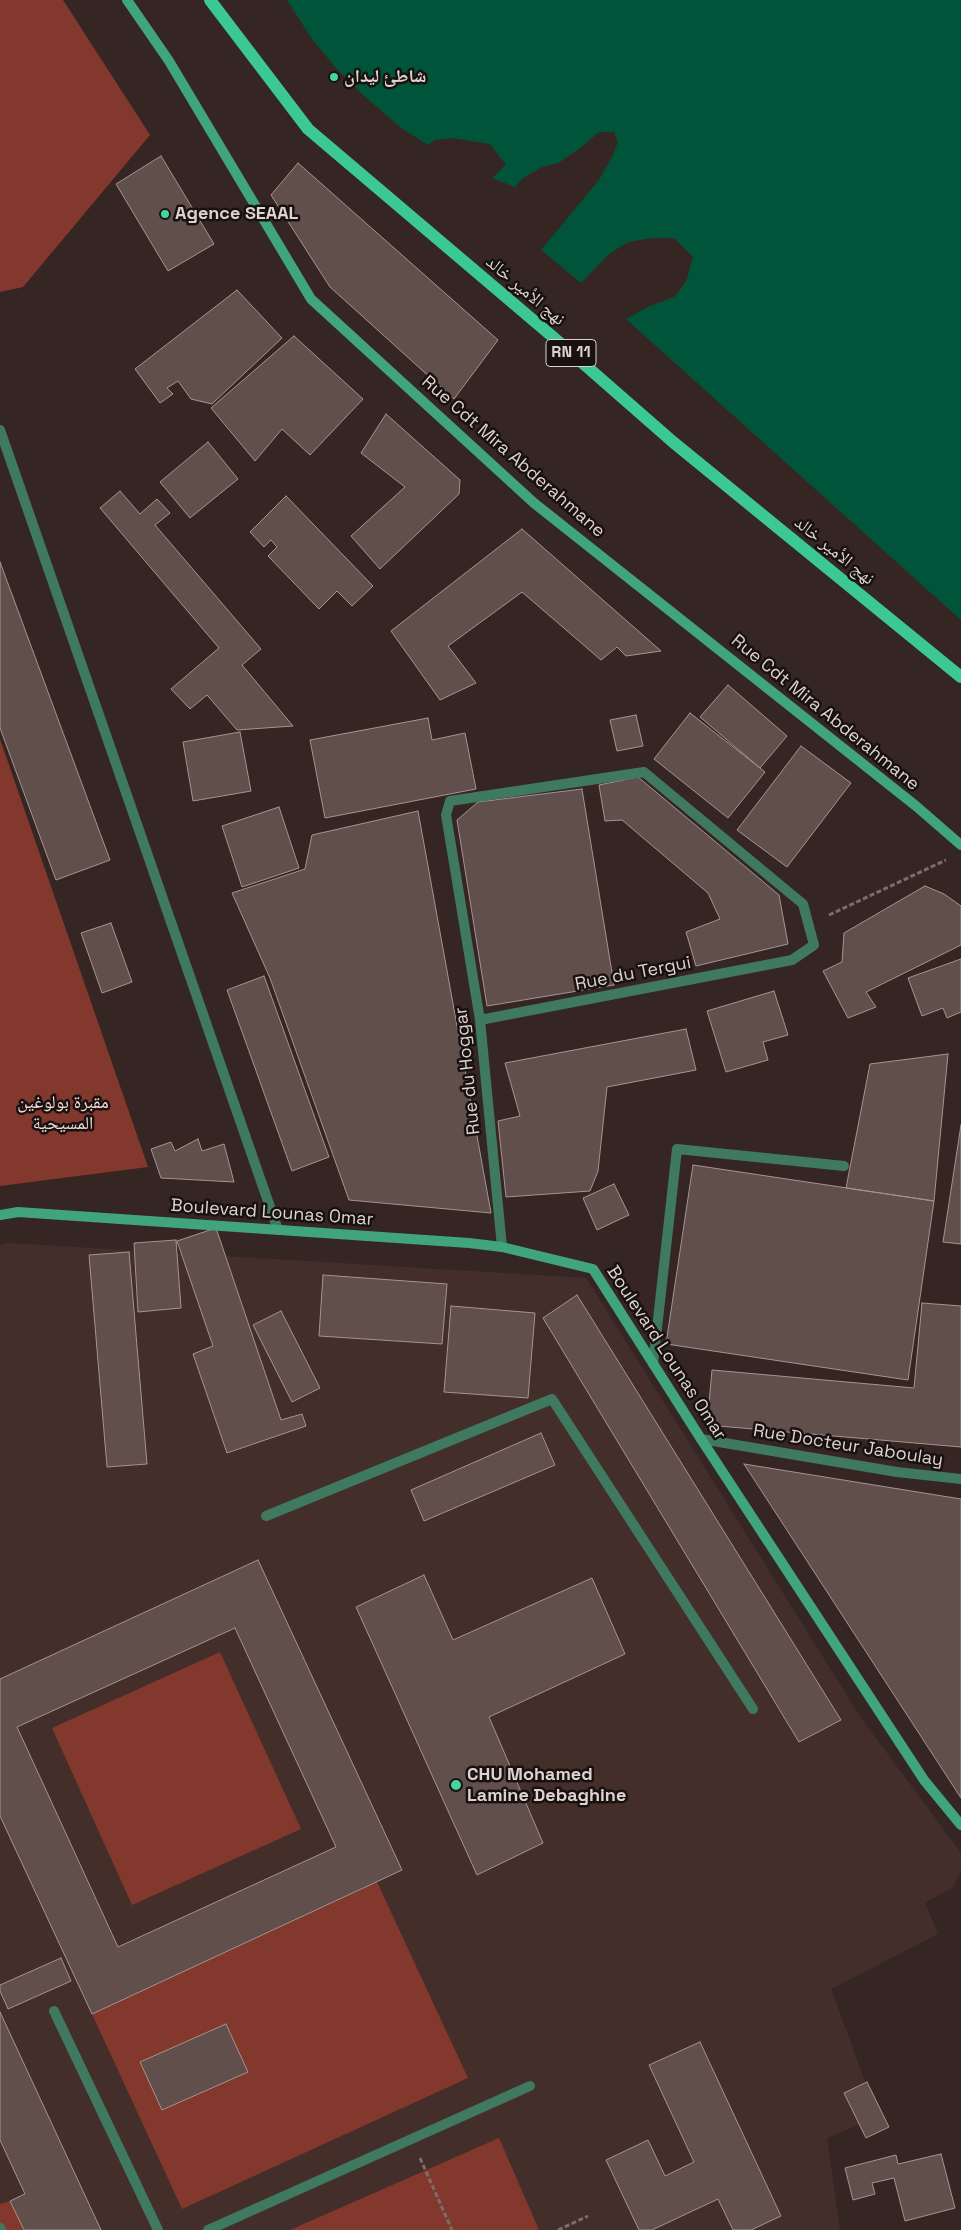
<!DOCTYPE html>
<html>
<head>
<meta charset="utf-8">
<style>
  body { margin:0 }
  canvas { display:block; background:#362623 }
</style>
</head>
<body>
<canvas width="961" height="2230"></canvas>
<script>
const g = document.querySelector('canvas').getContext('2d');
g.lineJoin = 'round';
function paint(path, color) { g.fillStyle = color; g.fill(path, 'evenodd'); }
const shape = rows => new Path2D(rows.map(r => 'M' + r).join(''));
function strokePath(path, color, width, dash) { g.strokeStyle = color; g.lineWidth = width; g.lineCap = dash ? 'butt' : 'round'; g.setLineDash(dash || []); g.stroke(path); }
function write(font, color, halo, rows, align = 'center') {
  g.font = font + ' "Space Grotesk","Noto Naskh Arabic",sans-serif'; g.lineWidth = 5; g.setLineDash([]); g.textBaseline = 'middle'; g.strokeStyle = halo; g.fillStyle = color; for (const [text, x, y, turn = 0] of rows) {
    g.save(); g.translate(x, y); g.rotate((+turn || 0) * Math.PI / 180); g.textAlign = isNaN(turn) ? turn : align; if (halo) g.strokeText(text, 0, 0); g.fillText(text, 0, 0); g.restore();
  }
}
paint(shape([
  [8,1243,586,1278,861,1718,961,1853,961,1870,953,1887,925,1903,938,1934,831,1989,878,2117,827,2138,840,2230,0,2230,0,1245]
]), '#442e29');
paint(shape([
  [0,0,63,0,150,135,23,287,0,292],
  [0,739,148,1167,0,1186],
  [220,1652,301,1829,132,1905,52,1728],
  [377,1882,468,2078,182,2209,92,2014],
  [499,2138,539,2230,290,2230],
  [10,2201,24,2230,0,2230,0,2204]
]), '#82382c');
paint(shape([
  [287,0,961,0,961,620,626,319,648,307,676,296,687,279,693,257,674,238,653,238,628,242,609,254,581,283,541,250,599,180,613,155,618,142,614,132,599,132,579,149,558,163,542,167,523,178,515,187,492,178,506,165,490,144,453,138,435,140,428,145,400,127,362,94,337,69,312,39]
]), '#005439');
const building = shape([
  [161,156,214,244,168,271,116,184,161,156],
  [298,163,498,340,454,399,330,287,271,195,298,163],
  [237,290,282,338,212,404,191,399,178,381,167,388,173,394,160,403,135,369,237,290],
  [294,336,363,399,310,455,282,429,255,461,211,408,294,336],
  [386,414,460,480,459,494,380,569,351,536,405,487,361,453,386,414],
  [208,442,238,479,190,518,160,482,208,442],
  [120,491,140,514,157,499,170,513,155,525,261,649,242,665,293,726,237,730,207,695,190,709,171,689,219,648,100,508,120,491],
  [286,496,373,586,352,606,337,591,319,609,268,556,277,547,271,540,264,547,250,532,286,496],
  [522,529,661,651,626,656,617,647,601,660,522,592,448,646,476,683,440,700,391,631,522,529],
  [0,562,110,860,56,880,0,728,0,562],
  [728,685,787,736,760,768,700,717,728,685],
  [690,713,765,772,728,818,654,759,690,713],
  [636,715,643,746,617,751,610,720,636,715],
  [428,718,432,740,465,733,476,789,325,818,310,740,428,718],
  [240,732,251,791,193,801,183,742,240,732],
  [801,746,851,783,787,867,737,830,801,746],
  [638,777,779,895,788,944,696,966,686,932,720,919,708,893,622,820,605,821,599,785,638,777],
  [582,789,614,985,487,1006,457,820,478,802,582,789],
  [279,807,299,868,242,887,222,826,279,807],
  [418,811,491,1213,349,1200,270,978,232,893,305,869,312,835,418,811],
  [925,886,944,894,961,906,961,945,866,992,876,1007,848,1018,823,971,842,962,844,933,925,886],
  [111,923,132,982,102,993,81,933,111,923],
  [961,959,961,1012,947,1018,943,1008,922,1016,908,978,961,959],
  [264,976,329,1157,292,1171,227,990,264,976],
  [774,991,788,1035,763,1042,768,1060,726,1072,707,1011,774,991],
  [686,1029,696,1070,607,1087,598,1171,590,1191,506,1197,498,1121,520,1116,505,1063,686,1029],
  [948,1054,934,1201,846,1188,870,1064,948,1054],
  [961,1125,961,1244,943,1242,961,1125],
  [198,1139,202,1151,224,1144,234,1182,161,1178,151,1149,171,1142,175,1151,198,1139],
  [693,1165,934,1201,908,1380,666,1344,693,1165],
  [614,1184,629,1215,597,1230,583,1198,614,1184],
  [216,1228,281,1420,302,1414,306,1426,227,1453,193,1354,213,1346,177,1241,216,1228],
  [176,1240,181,1308,138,1312,134,1243,176,1240],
  [129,1252,147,1464,107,1467,89,1255,129,1252],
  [323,1275,447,1284,442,1344,319,1336,323,1275],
  [577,1295,841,1720,799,1742,543,1318,577,1295],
  [922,1303,961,1306,961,1447,707,1425,712,1370,914,1388,922,1303],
  [451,1306,535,1313,528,1398,444,1392,451,1306],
  [281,1311,320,1388,292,1402,253,1325,281,1311],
  [541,1433,555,1465,424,1521,411,1490,541,1433],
  [744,1464,961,1499,961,1798,744,1464],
  [258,1560,402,1870,92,2014,0,1816,0,1679,258,1560],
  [235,1628,336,1847,118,1947,17,1727,235,1628],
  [424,1575,453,1640,592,1578,625,1654,489,1717,543,1843,477,1875,356,1607,424,1575],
  [61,1958,71,1981,8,2009,0,1991,0,1985,61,1958],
  [0,2012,101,2230,24,2230,10,2201,25,2194,0,2140,0,2012],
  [226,2024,248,2072,162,2110,140,2062,226,2024],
  [700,2042,781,2216,751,2230,733,2230,718,2199,652,2230,639,2230,606,2160,648,2140,665,2176,694,2162,649,2065,700,2042],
  [867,2082,889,2127,866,2138,844,2093,867,2082],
  [941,2154,955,2208,905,2221,894,2178,872,2183,875,2194,853,2200,845,2168,896,2155,898,2164,941,2154]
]);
paint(building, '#614f4c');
strokePath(building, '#a7938f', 1);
strokePath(shape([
  [829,915,946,860],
  [420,2158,452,2230],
  [558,2230,588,2216]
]), '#7a6d6a', 3, [5, 2.5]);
strokePath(shape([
  [0,430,278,1230],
  [653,1364,677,1149,844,1166],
  [266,1516,552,1399,753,1709],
  [54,2011,158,2230],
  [0,2228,1,2230],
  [208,2230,530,2086]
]), '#3e7960', 10);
strokePath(shape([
  [480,1020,792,960,814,945,803,904,644,772,450,801,446,815,480,1020,502,1247],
  [701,1439,897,1472,961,1479]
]), '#3e7960', 10);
strokePath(shape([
  [127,0,169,61,311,299,534,503,916,806,961,845],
  [0,1215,18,1212,469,1243,502,1247,593,1269,701,1439,924,1780,961,1825]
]), '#40a57d', 10);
strokePath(shape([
  [210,0,308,129,553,337,673,442,961,677]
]), '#3bc894', 12);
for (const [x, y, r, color] of [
  [334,77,5,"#46d49e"],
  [165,214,5,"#46d49e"],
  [456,1785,6,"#46d49e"]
]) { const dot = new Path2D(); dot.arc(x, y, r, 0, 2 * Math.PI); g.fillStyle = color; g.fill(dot); strokePath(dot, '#191110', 2); }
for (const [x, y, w] of [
  [571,353,50]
]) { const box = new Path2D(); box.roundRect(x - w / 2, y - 13.5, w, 27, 4); g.fillStyle = '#191110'; g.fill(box); strokePath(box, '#ddd3d0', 1); }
write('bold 16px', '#ddd3d0', null, [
  ["RN 11",571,353]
]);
write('bold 18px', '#ddd3d0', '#191110', [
  ["شاطئ ليدان",344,77],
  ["Agence SEAAL",175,214],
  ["CHU Mohamed",467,1775],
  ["Lamine Debaghine",467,1796]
], 'left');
write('18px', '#ddd3d0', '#191110', [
  ["نهج الأمير خالد",525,291,40],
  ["Rue Cdt Mira Abderahmane",513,457,41],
  ["نهج الأمير خالد",834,551,39],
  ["Rue Cdt Mira Abderahmane",825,713,39],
  ["Rue du Tergui",633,974,-11],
  ["Rue du Hoggar",468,1071,-96],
  ["Boulevard Lounas Omar",272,1213,4],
  ["Boulevard Lounas Omar",666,1353,57],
  ["Rue Docteur Jaboulay",848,1446,9]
]);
write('18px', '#f5ddd8', '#191110', [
  ["مقبرة بولوغين",63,1103],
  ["المسيحية",63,1124]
]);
</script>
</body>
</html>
